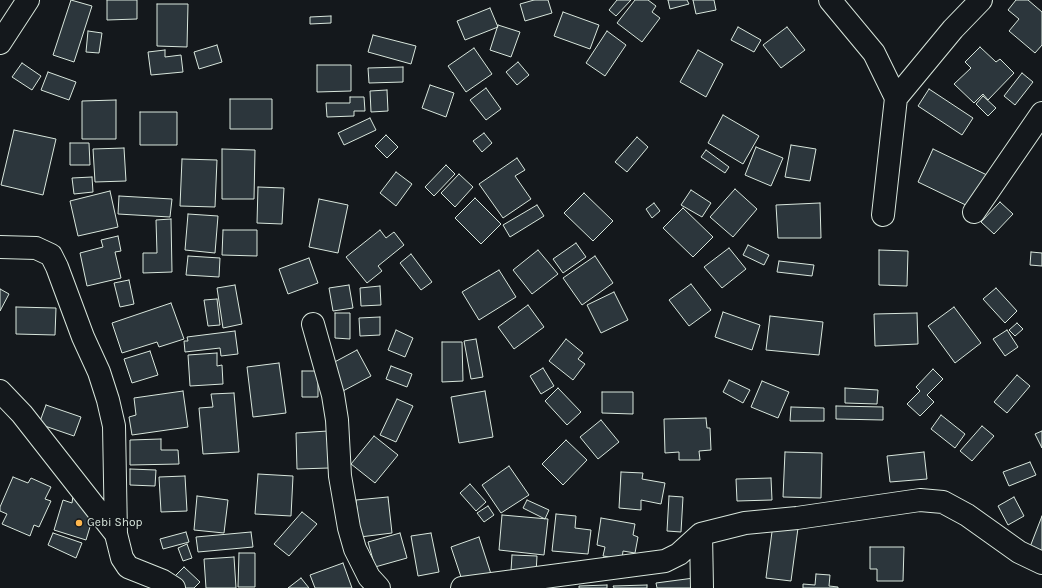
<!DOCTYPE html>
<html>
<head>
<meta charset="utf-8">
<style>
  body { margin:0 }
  canvas { display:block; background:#14181c }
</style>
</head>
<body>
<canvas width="1042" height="588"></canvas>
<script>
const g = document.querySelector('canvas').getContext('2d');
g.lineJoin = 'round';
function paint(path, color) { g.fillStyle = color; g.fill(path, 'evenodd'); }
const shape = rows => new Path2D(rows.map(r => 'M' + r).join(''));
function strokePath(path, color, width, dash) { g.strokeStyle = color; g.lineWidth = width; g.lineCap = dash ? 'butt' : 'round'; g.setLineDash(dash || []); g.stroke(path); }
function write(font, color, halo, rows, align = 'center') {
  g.font = font + ' Karla,sans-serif'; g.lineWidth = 3; g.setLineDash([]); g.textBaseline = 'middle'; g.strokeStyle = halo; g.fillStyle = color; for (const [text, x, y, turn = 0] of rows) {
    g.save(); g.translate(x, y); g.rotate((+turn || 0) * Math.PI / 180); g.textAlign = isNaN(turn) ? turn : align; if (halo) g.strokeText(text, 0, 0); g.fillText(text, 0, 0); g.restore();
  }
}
const building = shape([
  [71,0,92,6,74,62,53,55,71,0],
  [107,0,137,0,137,19,107,20,107,0],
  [534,0,548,0,552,13,525,21,520,4,534,0],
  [617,0,631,0,616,16,609,10,617,0],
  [635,0,648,0,656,6,652,12,660,18,642,42,617,23,635,0],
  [668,0,687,0,689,4,670,9,668,0],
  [693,0,714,0,716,10,696,14,693,0],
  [1016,0,1028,0,1042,12,1042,45,1035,53,1009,31,1019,19,1008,10,1016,0],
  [157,4,188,4,187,47,157,46,157,4],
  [490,8,498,27,465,40,457,21,490,8],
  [563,12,599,25,590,49,554,36,563,12],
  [331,16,331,23,310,24,310,17,331,16],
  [498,25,520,32,511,57,490,50,498,25],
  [738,27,761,40,754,52,731,40,738,27],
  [787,27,805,50,781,68,763,45,787,27],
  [88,31,102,33,99,53,86,52,88,31],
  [607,31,626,45,605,76,586,63,607,31],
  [373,35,416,46,411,64,368,52,373,35],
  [217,45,222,62,199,69,194,52,217,45],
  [980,47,996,62,1000,59,1014,73,988,100,983,94,974,103,954,84,971,68,965,62,980,47],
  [474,48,492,74,466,92,448,66,474,48],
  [165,50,165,57,181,55,183,72,151,75,148,52,165,50],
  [698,50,723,64,706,97,680,82,698,50],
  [518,62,529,75,517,85,506,72,518,62],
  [22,63,41,76,32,90,12,77,22,63],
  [317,65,351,65,351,91,317,92,317,65],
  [403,67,403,82,369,83,368,68,403,67],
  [48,72,76,82,69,100,41,90,48,72],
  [1022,73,1033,82,1015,105,1004,96,1022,73],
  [430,85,454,93,446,117,422,108,430,85],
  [486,88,501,109,486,120,470,100,486,88],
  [929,89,973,118,962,135,918,106,929,89],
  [387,90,388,111,371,112,370,91,387,90],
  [983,96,996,108,988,116,976,104,983,96],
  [350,97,364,97,365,111,354,111,354,116,327,117,326,103,350,103,350,97],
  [230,99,272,99,272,129,230,129,230,99],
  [116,100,116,139,82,139,82,101,116,100],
  [140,112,177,112,177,145,140,145,140,112],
  [723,115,759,136,743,164,708,143,723,115],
  [370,118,376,130,344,145,338,133,370,118],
  [14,130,56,139,43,195,1,185,14,130],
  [484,133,492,143,482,152,473,141,484,133],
  [386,135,398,147,387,158,375,146,386,135],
  [637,137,648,147,627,172,615,162,637,137],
  [70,143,89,143,90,165,70,165,70,143],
  [791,145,816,149,810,181,785,177,791,145],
  [756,147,783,158,771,186,745,175,756,147],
  [124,148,126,181,95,182,93,149,124,148],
  [222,149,255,150,254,199,222,199,222,149],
  [933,149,989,176,974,209,918,182,933,149],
  [706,150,729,167,725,173,701,157,706,150],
  [517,158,525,170,515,176,531,199,503,218,479,184,517,158],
  [182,159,217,160,215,207,180,206,182,159],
  [446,165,455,174,434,196,425,187,446,165],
  [396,172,412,184,396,206,380,193,396,172],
  [459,174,473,187,455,207,441,193,459,174],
  [92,177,93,192,74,194,72,178,92,177],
  [258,187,284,188,282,224,257,223,258,187],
  [735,189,757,209,733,237,710,217,735,189],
  [691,190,711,203,702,217,681,205,691,190],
  [110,191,118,227,78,236,70,201,110,191],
  [584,193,613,221,593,241,564,213,584,193],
  [119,196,172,199,170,217,118,214,119,196],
  [475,198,501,224,481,244,455,218,475,198],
  [319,199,348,205,338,253,309,247,319,199],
  [1000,202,1013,214,994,234,981,222,1000,202],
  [654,203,660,211,652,218,646,209,654,203],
  [820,203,821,238,778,238,776,205,820,203],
  [537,205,544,216,510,237,503,225,537,205],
  [683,208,713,237,693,257,663,228,683,208],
  [188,214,218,216,215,253,185,250,188,214],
  [171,219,172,272,143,273,143,253,157,253,156,220,171,219],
  [223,230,257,230,257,256,222,255,223,230],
  [380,230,386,238,394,232,404,245,378,266,382,271,367,283,346,257,380,230],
  [118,236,121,251,115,252,121,278,87,286,80,253,103,247,101,240,118,236],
  [576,243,586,257,563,273,553,259,576,243],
  [748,245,769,255,764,265,743,255,748,245],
  [729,248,746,269,722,288,704,267,729,248],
  [538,250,558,274,532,294,513,270,538,250],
  [879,250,908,251,907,286,879,285,879,250],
  [1031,252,1042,253,1042,266,1030,265,1031,252],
  [411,254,432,282,421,290,400,263,411,254],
  [188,256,220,258,219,277,186,275,188,256],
  [595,256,613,283,582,305,563,278,595,256],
  [309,258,318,283,288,294,279,269,309,258],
  [779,261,814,265,812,276,777,272,779,261],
  [499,270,516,297,479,320,462,292,499,270],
  [129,280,134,304,120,307,114,283,129,280],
  [691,284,711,310,689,326,669,300,691,284],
  [235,285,242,324,223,328,217,288,235,285],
  [349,285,353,308,333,311,329,288,349,285],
  [380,286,381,305,361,306,360,288,380,286],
  [996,288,1017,311,1005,323,983,299,996,288],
  [0,289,9,294,0,311,0,289],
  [614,292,628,320,601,333,587,305,614,292],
  [217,299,220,325,208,326,204,300,217,299],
  [171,303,184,339,159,347,157,342,122,353,112,323,171,303],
  [528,305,544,327,514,349,498,327,528,305],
  [16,307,56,308,55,335,16,334,16,307],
  [954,307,981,343,955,363,928,326,954,307],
  [723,312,760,325,752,350,715,337,723,312],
  [335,313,350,313,350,339,335,338,335,313],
  [917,313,918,344,875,346,874,314,917,313],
  [770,316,823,322,819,355,766,350,770,316],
  [380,317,380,335,360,336,359,318,380,317],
  [1017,323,1023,329,1015,336,1009,330,1017,323],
  [396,330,413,338,405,357,388,350,396,330],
  [1007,330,1018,347,1005,356,993,339,1007,330],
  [235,331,238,354,221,356,220,348,185,352,184,341,188,341,187,337,235,331],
  [476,339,483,377,471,379,464,341,476,339],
  [566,339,583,353,578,359,585,364,573,380,549,361,566,339],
  [442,342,462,342,463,381,442,382,442,342],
  [357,350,371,376,343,391,329,365,357,350],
  [150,351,158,375,132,383,124,359,150,351],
  [217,353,217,366,222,365,223,384,190,386,188,355,217,353],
  [279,363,286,413,253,417,247,367,279,363],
  [391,366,412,374,407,387,386,379,391,366],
  [543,368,554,386,541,394,530,376,543,368],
  [933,369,943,379,927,395,934,402,920,416,907,404,920,391,916,387,933,369],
  [302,371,318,371,318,397,302,397,302,371],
  [1017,375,1030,386,1007,413,994,402,1017,375],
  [729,380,750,390,743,403,723,392,729,380],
  [762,381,789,392,778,418,751,407,762,381],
  [558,388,581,412,567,425,545,401,558,388],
  [845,388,878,390,877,404,845,403,845,388],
  [183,391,188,427,132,435,129,417,136,415,134,398,183,391],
  [485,391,493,437,459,443,451,397,485,391],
  [602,392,633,392,633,414,602,413,602,392],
  [234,393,239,452,203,454,199,408,213,407,211,394,234,393],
  [397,399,413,406,396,442,380,435,397,399],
  [46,405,81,417,74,436,39,424,46,405],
  [836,406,883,407,883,420,836,419,836,406],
  [791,407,824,408,824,421,790,421,791,407],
  [941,415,965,434,955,448,931,429,941,415],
  [706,418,707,428,710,428,711,450,699,451,700,460,679,460,679,452,665,453,664,419,706,418],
  [601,420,619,442,598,459,580,437,601,420],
  [982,426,994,436,972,461,960,451,982,426],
  [328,431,329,468,297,469,296,433,328,431],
  [1042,431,1042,448,1035,434,1042,431],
  [374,436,398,455,375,483,351,464,374,436],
  [161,439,161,450,178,450,179,464,130,465,130,440,161,439],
  [566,440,587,460,563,485,542,464,566,440],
  [785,452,822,453,821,498,783,497,785,452],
  [924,452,927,479,890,482,887,456,924,452],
  [1030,462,1036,475,1009,486,1003,472,1030,462],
  [509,466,529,495,501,513,482,485,509,466],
  [130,469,156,470,155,486,130,485,130,469],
  [621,472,643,473,642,479,665,483,661,504,641,500,641,510,619,508,621,472],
  [258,474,293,476,291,516,255,514,258,474],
  [185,476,187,511,161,512,159,477,185,476],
  [13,477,28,483,31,478,51,487,45,499,51,501,39,527,34,525,30,536,2,524,7,514,0,511,0,507,13,477],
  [771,478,772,500,737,501,736,479,771,478],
  [470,484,486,502,476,511,460,493,470,484],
  [73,496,97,504,86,540,54,530,63,500,72,503,73,496],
  [197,496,228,500,224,533,194,530,197,496],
  [669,496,683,497,681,532,667,531,669,496],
  [388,497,392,533,360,537,356,500,388,497],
  [1014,497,1024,516,1008,525,998,506,1014,497],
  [527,500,549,510,545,519,523,508,527,500],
  [488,506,494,515,484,522,477,513,488,506],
  [302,512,317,524,289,556,274,544,302,512],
  [556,514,576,516,575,528,591,530,588,554,552,551,556,514],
  [502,515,548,519,544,555,499,550,502,515],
  [1042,516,1042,552,1030,547,1042,516],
  [601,518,635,524,633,535,638,537,635,553,623,551,622,559,603,556,605,547,597,545,601,518],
  [773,524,798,528,791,581,766,578,773,524],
  [186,532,189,542,163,549,160,539,186,532],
  [251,532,253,547,198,552,196,537,251,532],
  [53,533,82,543,76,558,48,545,53,533],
  [400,533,407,558,375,567,368,542,400,533],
  [431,533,439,572,418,576,411,536,431,533],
  [479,537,491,574,463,583,451,547,479,537],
  [187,544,192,558,183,561,178,548,187,544],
  [870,547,904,547,903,581,877,581,877,569,870,569,870,547],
  [239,553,255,553,255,587,238,587,239,553],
  [512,555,537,556,536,573,511,571,512,555],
  [234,557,236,588,206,588,204,559,234,557],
  [343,563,352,588,315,588,310,575,343,563],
  [184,567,200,582,194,588,183,588,173,578,184,567],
  [816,574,830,575,829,586,838,587,838,588,803,588,803,584,815,585,816,574],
  [301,578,309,588,288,588,301,578],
  [694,578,696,588,657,588,656,583,694,578],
  [607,585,607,588,579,588,579,586,607,585],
  [647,585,647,588,614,588,613,586,647,585]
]);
paint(building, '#2c363c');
strokePath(building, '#d8e6dc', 1);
const street = shape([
  [830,0,874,53,896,98,883,215],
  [0,43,28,0],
  [896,98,953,29,981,0],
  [974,212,1042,113],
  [0,247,36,248,51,255,57,267,83,337,99,372,108,400,114,426,116,534],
  [313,324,333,395,337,420,340,476,349,528,355,549,369,577,379,588],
  [0,391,22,414,116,534,122,558,128,567,163,581,174,588],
  [462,588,665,561,679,554,701,534],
  [702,588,701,534,745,523,797,518,920,500,943,502,967,515,1019,552,1042,563]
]);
strokePath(street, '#d8e6dc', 24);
strokePath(street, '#14181c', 22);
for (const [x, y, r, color] of [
  [79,523,4,"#ffb74d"]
]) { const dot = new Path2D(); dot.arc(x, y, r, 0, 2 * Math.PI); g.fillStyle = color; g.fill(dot); strokePath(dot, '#14181c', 1.5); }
write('12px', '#d8e6dc', '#14181c', [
  ["Gebi Shop",87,523]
], 'left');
</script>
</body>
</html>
